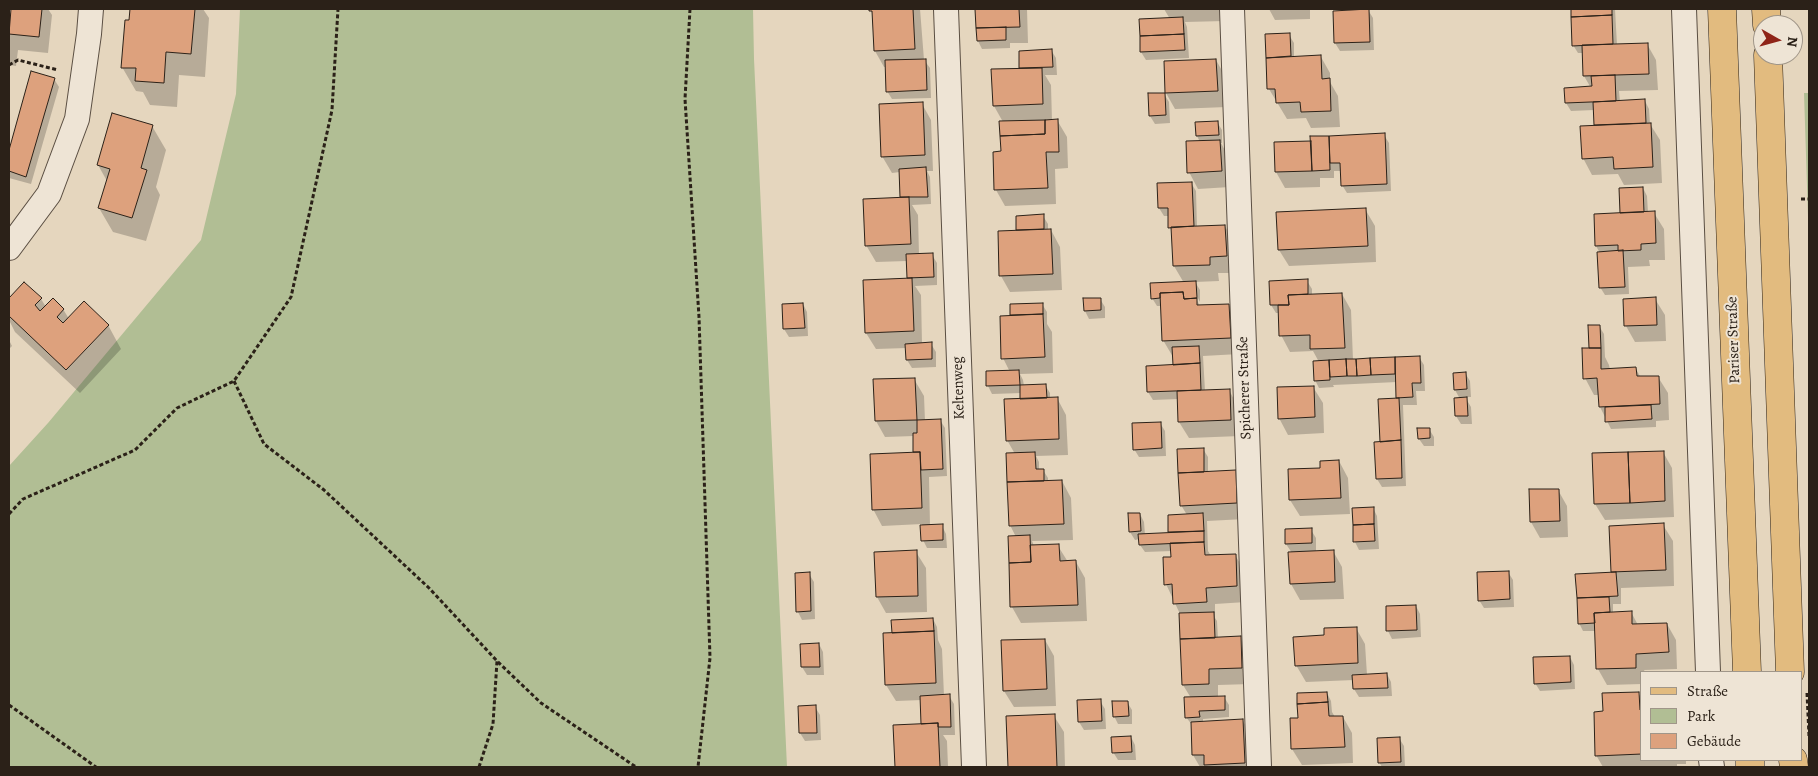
<!DOCTYPE html>
<html>
<head>
<meta charset="utf-8">
<style>
  body { margin:0 }
  #map { position:relative; width:1818px; height:776px; overflow:hidden; background:#e5d6be; font-family:Alegreya,serif }
  canvas { display:block }
  .frame { position:absolute; inset:0; border:10px solid #2b2118; pointer-events:none }
  .legend { position:absolute; left:1640px; top:671px; width:162px; height:90px; box-sizing:border-box; background:#eee4d5; border:1px solid #a09689; margin:0; padding:6px 9px; list-style:none; font-size:15px; color:#2b2118 }
  .legend li { display:flex; align-items:center; gap:10px; height:25px }
  .legend b { width:25px; border:1px solid #a09689 }
  .north { position:absolute; left:1753px; top:15px; width:50px; height:50px; box-sizing:border-box; background:#eee4d5; border:1px solid #a09689; border-radius:50%; rotate:97deg; font-size:14px; font-weight:700; line-height:20px; text-align:center; color:#2b2118 }
  .north::after { content:''; display:block; margin:auto; width:18px; height:22px; background:#8f2418; clip-path:polygon(50% 0,100% 100%,50% 72%,0 100%) }
</style>
</head>
<body>
<div id="map">
<canvas width="1818" height="776"></canvas>
<div class="frame"></div>
<ul class="legend">
<li><b style="height:6px;background:#e2bb7f"></b>Straße</li>
<li><b style="height:14px;background:#b1be94"></b>Park</li>
<li><b style="height:14px;background:#dda17d"></b>Gebäude</li>
</ul>
<div class="north">N</div>
</div>
<script>
const g = document.querySelector('canvas').getContext('2d');
g.lineJoin = 'round';
function paint(path, color) { g.fillStyle = color; g.fill(path, 'evenodd'); }
const shape = rows => new Path2D(rows.map(r => 'M' + r).join(''));
function strokePath(path, color, width, dash) { g.strokeStyle = color; g.lineWidth = width; g.lineCap = dash ? 'butt' : 'round'; g.setLineDash(dash || []); g.stroke(path); }
function write(font, color, halo, rows, align = 'center') {
  g.font = font + ' Alegreya,serif'; g.lineWidth = 4; g.setLineDash([]); g.textBaseline = 'middle'; g.strokeStyle = halo; g.fillStyle = color; for (const [text, x, y, turn = 0] of rows) {
    g.save(); g.translate(x, y); g.rotate((+turn || 0) * Math.PI / 180); g.textAlign = isNaN(turn) ? turn : align; if (halo) g.strokeText(text, 0, 0); g.fillText(text, 0, 0); g.restore();
  }
}
paint(shape([
  [240,9,753,9,754,59,787,767,9,767,9,466,48,423,201,240,236,94],
  [1804,93,1809,93,1809,248]
]), '#b1be94');
paint(shape([
  [13,9,48,9,52,15,48,53,18,50,16,66,9,65,9,13,12,13],
  [131,9,203,9,209,18,205,77,179,75,177,107,150,105,143,92,136,91,122,67],
  [870,9,920,9,924,60,930,68,931,98,892,99,887,91,886,67,884,67,875,51,874,17],
  [977,9,1027,9,1028,43,1010,43,1010,48,982,49,978,41],
  [1164,9,1224,9,1225,21,1185,22,1187,27,1189,58,1146,60,1141,52,1170,19],
  [1269,9,1310,9,1310,19,1275,20],
  [1572,9,1615,9,1617,45,1647,44,1656,60,1658,90,1619,91,1620,102,1645,101,1649,109,1650,124,1660,140,1662,183,1624,185,1618,174,1592,175,1583,158,1595,126,1594,110,1571,111,1566,103,1591,88,1584,76,1583,53,1578,53,1573,45],
  [1368,10,1373,18,1374,50,1340,51,1335,43],
  [1289,35,1294,43,1294,58,1321,57,1330,73,1330,82,1338,96,1340,127,1311,128,1306,118,1287,119,1269,89,1266,36],
  [1051,50,1056,58,1057,75,1045,75,1051,85,1052,121,1057,120,1067,137,1068,168,1055,169,1056,204,1005,206,996,190,1002,153,1003,122,994,106,1021,70,1020,52],
  [1216,60,1225,76,1227,107,1175,109,1166,93],
  [32,72,54,79,59,87,31,184,9,178,9,154],
  [1164,94,1169,102,1170,123,1155,124,1150,116],
  [922,104,931,120,933,171,927,171,930,177,931,204,912,205,918,215,919,255,932,255,937,263,937,285,915,286,921,295,922,344,931,344,936,352,936,367,912,368,907,360,907,348,876,349,866,333,908,279,907,261,876,262,866,245,901,199,900,172,892,173,882,156],
  [1217,122,1222,130,1222,143,1221,143,1229,158,1230,187,1198,189,1189,172,1200,142,1197,136],
  [152,126,166,150,156,187,160,195,146,241,113,232,99,208,107,181,98,165],
  [1384,135,1389,143,1391,191,1347,193,1342,185,1341,171,1334,171,1334,178,1320,178,1320,187,1285,188,1276,172,1312,142,1312,137],
  [1191,183,1196,191,1197,228,1225,226,1234,243,1235,273,1218,273,1219,281,1195,282,1200,290,1200,302,1195,292,1193,293,1200,306,1229,305,1238,322,1239,354,1203,356,1205,391,1229,390,1238,407,1240,436,1189,438,1179,422,1178,399,1153,400,1148,392,1148,367,1174,366,1173,357,1163,340,1162,306,1157,306,1152,298,1152,284,1184,283,1174,266,1173,233,1170,227,1169,216,1164,216,1159,208],
  [1643,188,1647,196,1648,213,1654,213,1664,229,1665,260,1649,260,1650,266,1628,267,1629,294,1605,295,1600,287,1600,253,1596,246],
  [1365,209,1375,226,1376,262,1289,266,1279,250],
  [1043,216,1048,224,1048,230,1051,230,1060,247,1062,290,1010,292,1001,276,1018,232,1017,217],
  [1307,281,1312,289,1312,295,1342,294,1351,310,1353,360,1419,357,1424,365,1425,391,1416,391,1417,405,1403,405,1406,486,1382,487,1377,479,1381,443,1397,399,1397,382,1333,385,1334,387,1319,388,1315,380,1319,362,1313,351,1290,352,1281,335,1280,313,1276,313,1271,305,1270,282],
  [24,283,41,299,46,307,63,309,69,319,108,325,121,349,80,393,15,332,9,320,9,300],
  [1084,299,1100,299,1105,307,1105,318,1089,319,1085,311],
  [1655,299,1665,315,1666,341,1635,342,1626,326,1624,300],
  [803,304,807,312,808,336,789,337,784,329,784,305],
  [1042,304,1047,312,1047,324,1052,332,1053,373,1020,374,1023,380,1024,386,1045,385,1050,393,1050,399,1057,398,1066,415,1068,455,1036,456,1039,462,1039,470,1043,470,1048,478,1048,482,1062,481,1071,498,1073,540,1032,541,1034,546,1058,546,1068,562,1076,562,1085,578,1087,621,1021,623,1012,607,1016,537,1010,525,1015,454,1007,440,1022,400,1022,393,992,394,988,386,1010,372,1003,358,1011,317,1011,305],
  [1599,326,1604,334,1605,357,1609,365,1610,370,1636,369,1641,378,1658,377,1668,393,1669,420,1656,421,1656,427,1611,429,1600,407,1599,395,1594,395,1585,378,1591,349],
  [9,340,12,346,9,349],
  [1465,373,1470,381,1471,397,1465,397,1471,407,1472,424,1461,424,1456,416,1460,399,1455,390],
  [914,379,924,396,925,421,940,420,945,428,947,476,929,477,930,526,942,526,946,534,947,548,927,548,923,540,922,524,882,526,873,509,916,454,914,436,885,437,876,421,875,381],
  [1313,387,1323,403,1324,433,1288,435,1279,418],
  [1160,423,1165,431,1166,456,1139,457,1134,449],
  [1429,429,1434,437,1434,446,1424,446,1419,439],
  [1203,449,1208,457,1208,473,1235,472,1244,488,1245,519,1207,521,1208,551,1211,556,1235,555,1245,572,1246,602,1215,604,1215,618,1217,621,1218,639,1240,638,1250,654,1251,684,1218,685,1218,697,1224,697,1229,705,1229,717,1203,719,1203,722,1243,721,1252,737,1253,767,1200,767,1193,755,1192,725,1186,717,1191,698,1183,685,1180,614,1166,584,1172,558,1172,551,1145,552,1140,545,1140,539,1135,540,1130,532,1140,514,1144,522,1145,535,1170,534,1169,516,1187,515,1181,505],
  [1663,452,1672,468,1674,517,1605,520,1595,504],
  [1339,461,1348,478,1350,514,1300,516,1290,500,1322,469],
  [1558,490,1567,506,1568,537,1540,538,1531,522],
  [1373,508,1377,516,1379,549,1359,550,1355,542],
  [1663,525,1673,541,1674,586,1621,588,1621,604,1613,604,1613,613,1631,612,1638,625,1667,624,1676,640,1677,669,1644,670,1645,672,1642,672,1642,684,1607,685,1598,669,1596,631,1583,631,1579,623,1577,575,1613,573,1612,572],
  [1311,530,1316,538,1316,552,1333,551,1342,567,1344,599,1300,600,1291,584,1289,553,1292,553,1286,544],
  [916,552,926,568,927,612,886,613,877,597],
  [1508,572,1513,580,1514,607,1484,608,1479,600],
  [809,574,814,582,815,619,802,620,798,612],
  [1416,606,1420,614,1421,637,1392,639,1388,631],
  [933,619,937,627,938,640,942,649,944,696,949,696,954,704,955,735,943,735,947,741,948,767,896,767,894,726,924,725,922,700,896,701,886,685,893,634],
  [1356,628,1365,644,1367,675,1387,674,1391,682,1392,696,1359,697,1354,689,1354,680,1306,682,1296,665],
  [1045,640,1054,656,1056,706,1014,707,1004,691],
  [819,644,823,652,824,675,807,675,802,667,801,645],
  [1570,657,1574,665,1575,689,1540,691,1535,683],
  [1327,693,1331,701,1332,712,1335,717,1343,717,1352,733,1353,763,1302,765,1292,749,1291,719,1299,719],
  [1638,693,1642,699,1642,760,1686,760,1686,764,1677,764,1677,767,1603,767,1596,755,1604,712],
  [1100,701,1105,709,1106,729,1084,730,1079,722],
  [1127,702,1132,710,1132,724,1118,724,1114,716],
  [815,707,820,715,821,740,805,741,800,733],
  [1054,716,1064,732,1065,767,1009,767,1008,717],
  [1131,737,1135,745,1136,760,1118,760,1113,752],
  [1399,738,1404,746,1405,767,1382,767,1379,762]
]), '#0003');
const building = shape([
  [11,9,42,9,39,37,9,34,11,9],
  [130,9,195,9,191,54,166,52,164,83,135,81,136,68,121,68,125,20,129,20,130,9],
  [869,9,913,9,915,49,874,51,872,11,869,11,869,9],
  [975,9,1019,9,1020,27,976,28,975,9],
  [1369,9,1370,42,1334,43,1333,11,1369,9],
  [1571,9,1612,9,1612,15,1571,17,1571,9],
  [1612,15,1613,44,1572,46,1571,17,1612,15],
  [1183,17,1184,34,1140,36,1139,19,1183,17],
  [1006,27,1006,40,977,41,976,28,1006,27],
  [1290,33,1291,56,1266,58,1265,34,1290,33],
  [1184,34,1185,50,1140,52,1140,36,1184,34],
  [1648,43,1649,74,1583,76,1582,45,1648,43],
  [1052,49,1053,67,1019,68,1019,51,1052,49],
  [1321,55,1322,79,1330,78,1331,111,1301,112,1300,102,1276,103,1275,89,1267,89,1266,58,1321,55],
  [926,59,927,90,886,92,885,60,926,59],
  [1216,59,1218,91,1165,93,1164,61,1216,59],
  [1042,68,1043,104,993,106,991,69,1042,68],
  [31,71,55,78,26,177,9,171,9,150,31,71],
  [1615,75,1616,101,1565,103,1564,88,1592,86,1591,76,1615,75],
  [1148,93,1165,93,1166,115,1149,116,1148,93],
  [1645,99,1646,123,1594,125,1593,102,1645,99],
  [923,102,925,155,881,157,879,104,923,102],
  [112,113,153,125,141,168,147,170,132,218,98,208,110,169,97,165,112,113],
  [1058,119,1059,152,1046,152,1048,188,994,190,993,152,1001,151,1000,136,1045,134,1045,120,1058,119],
  [1045,120,1045,134,1000,136,999,121,1045,120],
  [1218,121,1219,135,1196,136,1195,122,1218,121],
  [1651,123,1653,167,1614,169,1613,157,1582,159,1580,126,1651,123],
  [1385,133,1387,184,1341,186,1340,163,1330,163,1329,136,1385,133],
  [1310,136,1329,136,1330,170,1312,171,1310,136],
  [1220,140,1222,171,1187,173,1186,141,1220,140],
  [1311,141,1312,171,1275,172,1274,142,1311,141],
  [926,167,928,197,900,197,899,169,926,167],
  [1192,182,1194,226,1168,228,1168,208,1158,208,1157,183,1192,182],
  [1643,187,1644,212,1620,213,1619,188,1643,187],
  [909,197,911,244,865,246,863,199,909,197],
  [1366,208,1368,246,1278,250,1276,212,1366,208],
  [1655,211,1656,243,1641,244,1641,250,1618,251,1618,245,1595,246,1594,214,1655,211],
  [1044,214,1044,229,1016,230,1016,216,1044,214],
  [1225,225,1227,256,1210,257,1210,265,1173,266,1171,227,1225,225],
  [1051,229,1053,274,999,276,998,231,1051,229],
  [1623,250,1625,287,1599,288,1597,252,1623,250],
  [933,253,934,277,907,278,906,254,933,253],
  [912,278,914,331,865,333,863,280,912,278],
  [1308,279,1308,294,1288,295,1289,305,1270,305,1269,281,1308,279],
  [1196,281,1197,298,1184,299,1183,292,1160,293,1160,298,1151,299,1150,283,1196,281],
  [24,282,42,298,35,305,40,311,53,298,64,309,57,317,63,323,84,301,109,325,66,370,9,316,9,298,24,282],
  [1183,292,1184,299,1197,298,1197,305,1229,304,1231,338,1162,341,1160,293,1183,292],
  [1342,293,1345,348,1310,349,1310,335,1279,336,1278,305,1289,305,1288,295,1342,293],
  [1656,297,1657,325,1624,326,1623,299,1656,297],
  [1083,298,1101,298,1101,310,1084,311,1083,298],
  [803,303,805,328,783,329,782,304,803,303],
  [1043,303,1043,314,1010,315,1010,304,1043,303],
  [1043,314,1045,357,1001,359,1000,316,1043,314],
  [1588,325,1600,325,1601,348,1589,348,1588,325],
  [932,342,932,359,906,360,905,344,932,342],
  [1199,346,1200,363,1173,365,1172,347,1199,346],
  [1582,348,1601,348,1601,369,1636,367,1637,376,1659,376,1660,404,1599,407,1597,378,1583,379,1582,348],
  [1420,356,1421,383,1412,383,1413,397,1396,398,1395,357,1420,356],
  [1395,357,1395,374,1371,375,1370,358,1395,357],
  [1370,358,1371,375,1357,376,1356,359,1370,358],
  [1346,359,1347,376,1330,377,1329,360,1346,359],
  [1346,359,1356,359,1357,376,1347,376,1346,359],
  [1329,360,1330,380,1314,381,1313,361,1329,360],
  [1200,363,1201,390,1147,392,1146,366,1200,363],
  [1019,370,1020,385,986,386,986,371,1019,370],
  [1466,372,1467,389,1454,390,1453,373,1466,372],
  [915,378,917,420,875,421,873,379,915,378],
  [1046,384,1047,398,1020,399,1020,385,1046,384],
  [1314,386,1315,417,1278,419,1277,387,1314,386],
  [1230,389,1231,420,1178,422,1177,391,1230,389],
  [1058,397,1059,439,1006,441,1004,399,1058,397],
  [1467,397,1468,416,1455,416,1454,398,1467,397],
  [1399,398,1401,440,1380,442,1378,399,1399,398],
  [1651,405,1652,419,1605,422,1605,407,1651,405],
  [941,419,943,469,921,470,920,452,913,452,913,433,917,433,917,420,941,419],
  [1161,422,1162,448,1133,450,1132,423,1161,422],
  [1417,428,1430,428,1430,438,1418,439,1417,428],
  [1401,440,1402,478,1376,479,1374,442,1401,440],
  [1204,448,1204,472,1178,473,1177,449,1204,448],
  [1664,451,1665,501,1630,503,1628,452,1664,451],
  [920,452,922,508,872,510,870,454,920,452],
  [1035,452,1036,469,1044,469,1044,481,1007,482,1006,453,1035,452],
  [1628,452,1630,503,1594,504,1592,453,1628,452],
  [1339,460,1341,498,1289,500,1288,469,1320,468,1320,461,1339,460],
  [1236,470,1237,503,1180,506,1178,473,1236,470],
  [1062,480,1064,524,1009,526,1007,482,1062,480],
  [1529,489,1559,489,1560,521,1530,522,1529,489],
  [1374,507,1374,524,1353,525,1352,508,1374,507],
  [1128,513,1140,513,1141,531,1129,532,1128,513],
  [1203,513,1204,531,1168,532,1168,515,1203,513],
  [1664,523,1666,570,1611,572,1609,526,1664,523],
  [943,524,943,540,921,541,920,525,943,524],
  [1374,524,1375,541,1353,542,1353,525,1374,524],
  [1312,528,1312,543,1285,544,1285,529,1312,528],
  [1204,531,1204,542,1139,545,1138,534,1204,531],
  [1030,535,1031,562,1009,563,1008,536,1030,535],
  [1204,542,1205,555,1236,554,1237,586,1206,588,1207,602,1173,604,1172,584,1164,585,1163,557,1171,557,1170,543,1204,542],
  [1059,544,1060,561,1076,560,1078,605,1010,607,1009,563,1031,562,1030,545,1059,544],
  [917,550,918,596,876,597,874,552,917,550],
  [1334,550,1335,582,1290,584,1288,552,1334,550],
  [1509,571,1510,599,1478,601,1477,572,1509,571],
  [810,572,811,611,796,612,795,573,810,572],
  [1616,572,1618,596,1577,598,1575,574,1616,572],
  [1609,597,1610,612,1594,613,1595,623,1578,624,1577,598,1609,597],
  [1416,605,1417,630,1386,631,1386,606,1416,605],
  [1632,611,1632,624,1667,623,1669,652,1636,654,1636,668,1596,669,1594,613,1632,611],
  [1214,612,1215,638,1180,639,1179,613,1214,612],
  [933,618,934,631,892,633,891,620,933,618],
  [1357,627,1358,663,1295,666,1293,637,1324,635,1324,628,1357,627],
  [934,631,936,683,885,685,883,633,934,631],
  [1241,636,1242,668,1209,669,1209,684,1182,685,1180,639,1241,636],
  [1045,639,1047,689,1003,691,1001,640,1045,639],
  [819,643,820,667,801,667,800,644,819,643],
  [1570,656,1571,682,1534,684,1533,657,1570,656],
  [1387,673,1388,688,1353,689,1352,675,1387,673],
  [1327,692,1328,702,1297,704,1297,693,1327,692],
  [1639,692,1640,710,1642,710,1642,754,1595,756,1594,712,1603,711,1602,693,1639,692],
  [950,694,951,727,938,727,938,723,921,724,920,696,950,694],
  [1225,696,1225,710,1199,711,1200,717,1185,718,1184,697,1225,696],
  [1101,699,1102,721,1078,722,1077,700,1101,699],
  [1112,701,1128,701,1129,716,1113,717,1112,701],
  [1328,702,1329,716,1343,716,1345,747,1291,749,1290,718,1298,718,1297,704,1328,702],
  [816,705,817,733,799,733,798,706,816,705],
  [1055,714,1057,767,1008,767,1006,716,1055,714],
  [1243,719,1245,763,1204,765,1204,755,1192,755,1191,722,1243,719],
  [938,723,940,767,895,767,893,725,938,723],
  [1131,736,1132,752,1112,753,1111,737,1131,736],
  [1400,737,1401,762,1378,763,1377,738,1400,737]
]);
paint(building, '#dda17d');
strokePath(building, '#2b2118', 1);
const street = shape([
  [946,9,974,767],
  [1232,9,1259,767],
  [1684,9,1708,672],
  [9,248,49,194,77,119,89,34,91,9],
  [1711,760,1712,767]
]);
const primary = shape([
  [1722,9,1747,672],
  [1766,9,1767,25],
  [1768,55,1790,672],
  [1750,760,1750,767],
  [1793,760,1794,767]
]);
strokePath(street, '#5a4e42', 26);
strokePath(primary, '#2b2118', 29);
strokePath(shape([
  [690,9,685,99,699,317,710,658,698,767],
  [9,65,18,60,58,70],
  [1801,199,1809,199],
  [234,381,264,444,324,490,429,588,497,661,541,703,636,767],
  [9,514,23,499,135,450,177,408,234,381,291,297,332,110,338,9],
  [1807,693,1809,736],
  [9,705,96,767],
  [479,767,493,724,497,661]
]), '#2b2118', 3, [4, 2.5]);
strokePath(street, '#eee4d5', 24);
strokePath(primary, '#e2bb7f', 28);
write('15px', '#2b2118', '#eee4d5', [
  ["Pariser Straße",1734,340,-92],
  ["Keltenweg",959,388,-92],
  ["Spicherer Straße",1245,388,-92]
]);
</script>
</body>
</html>
